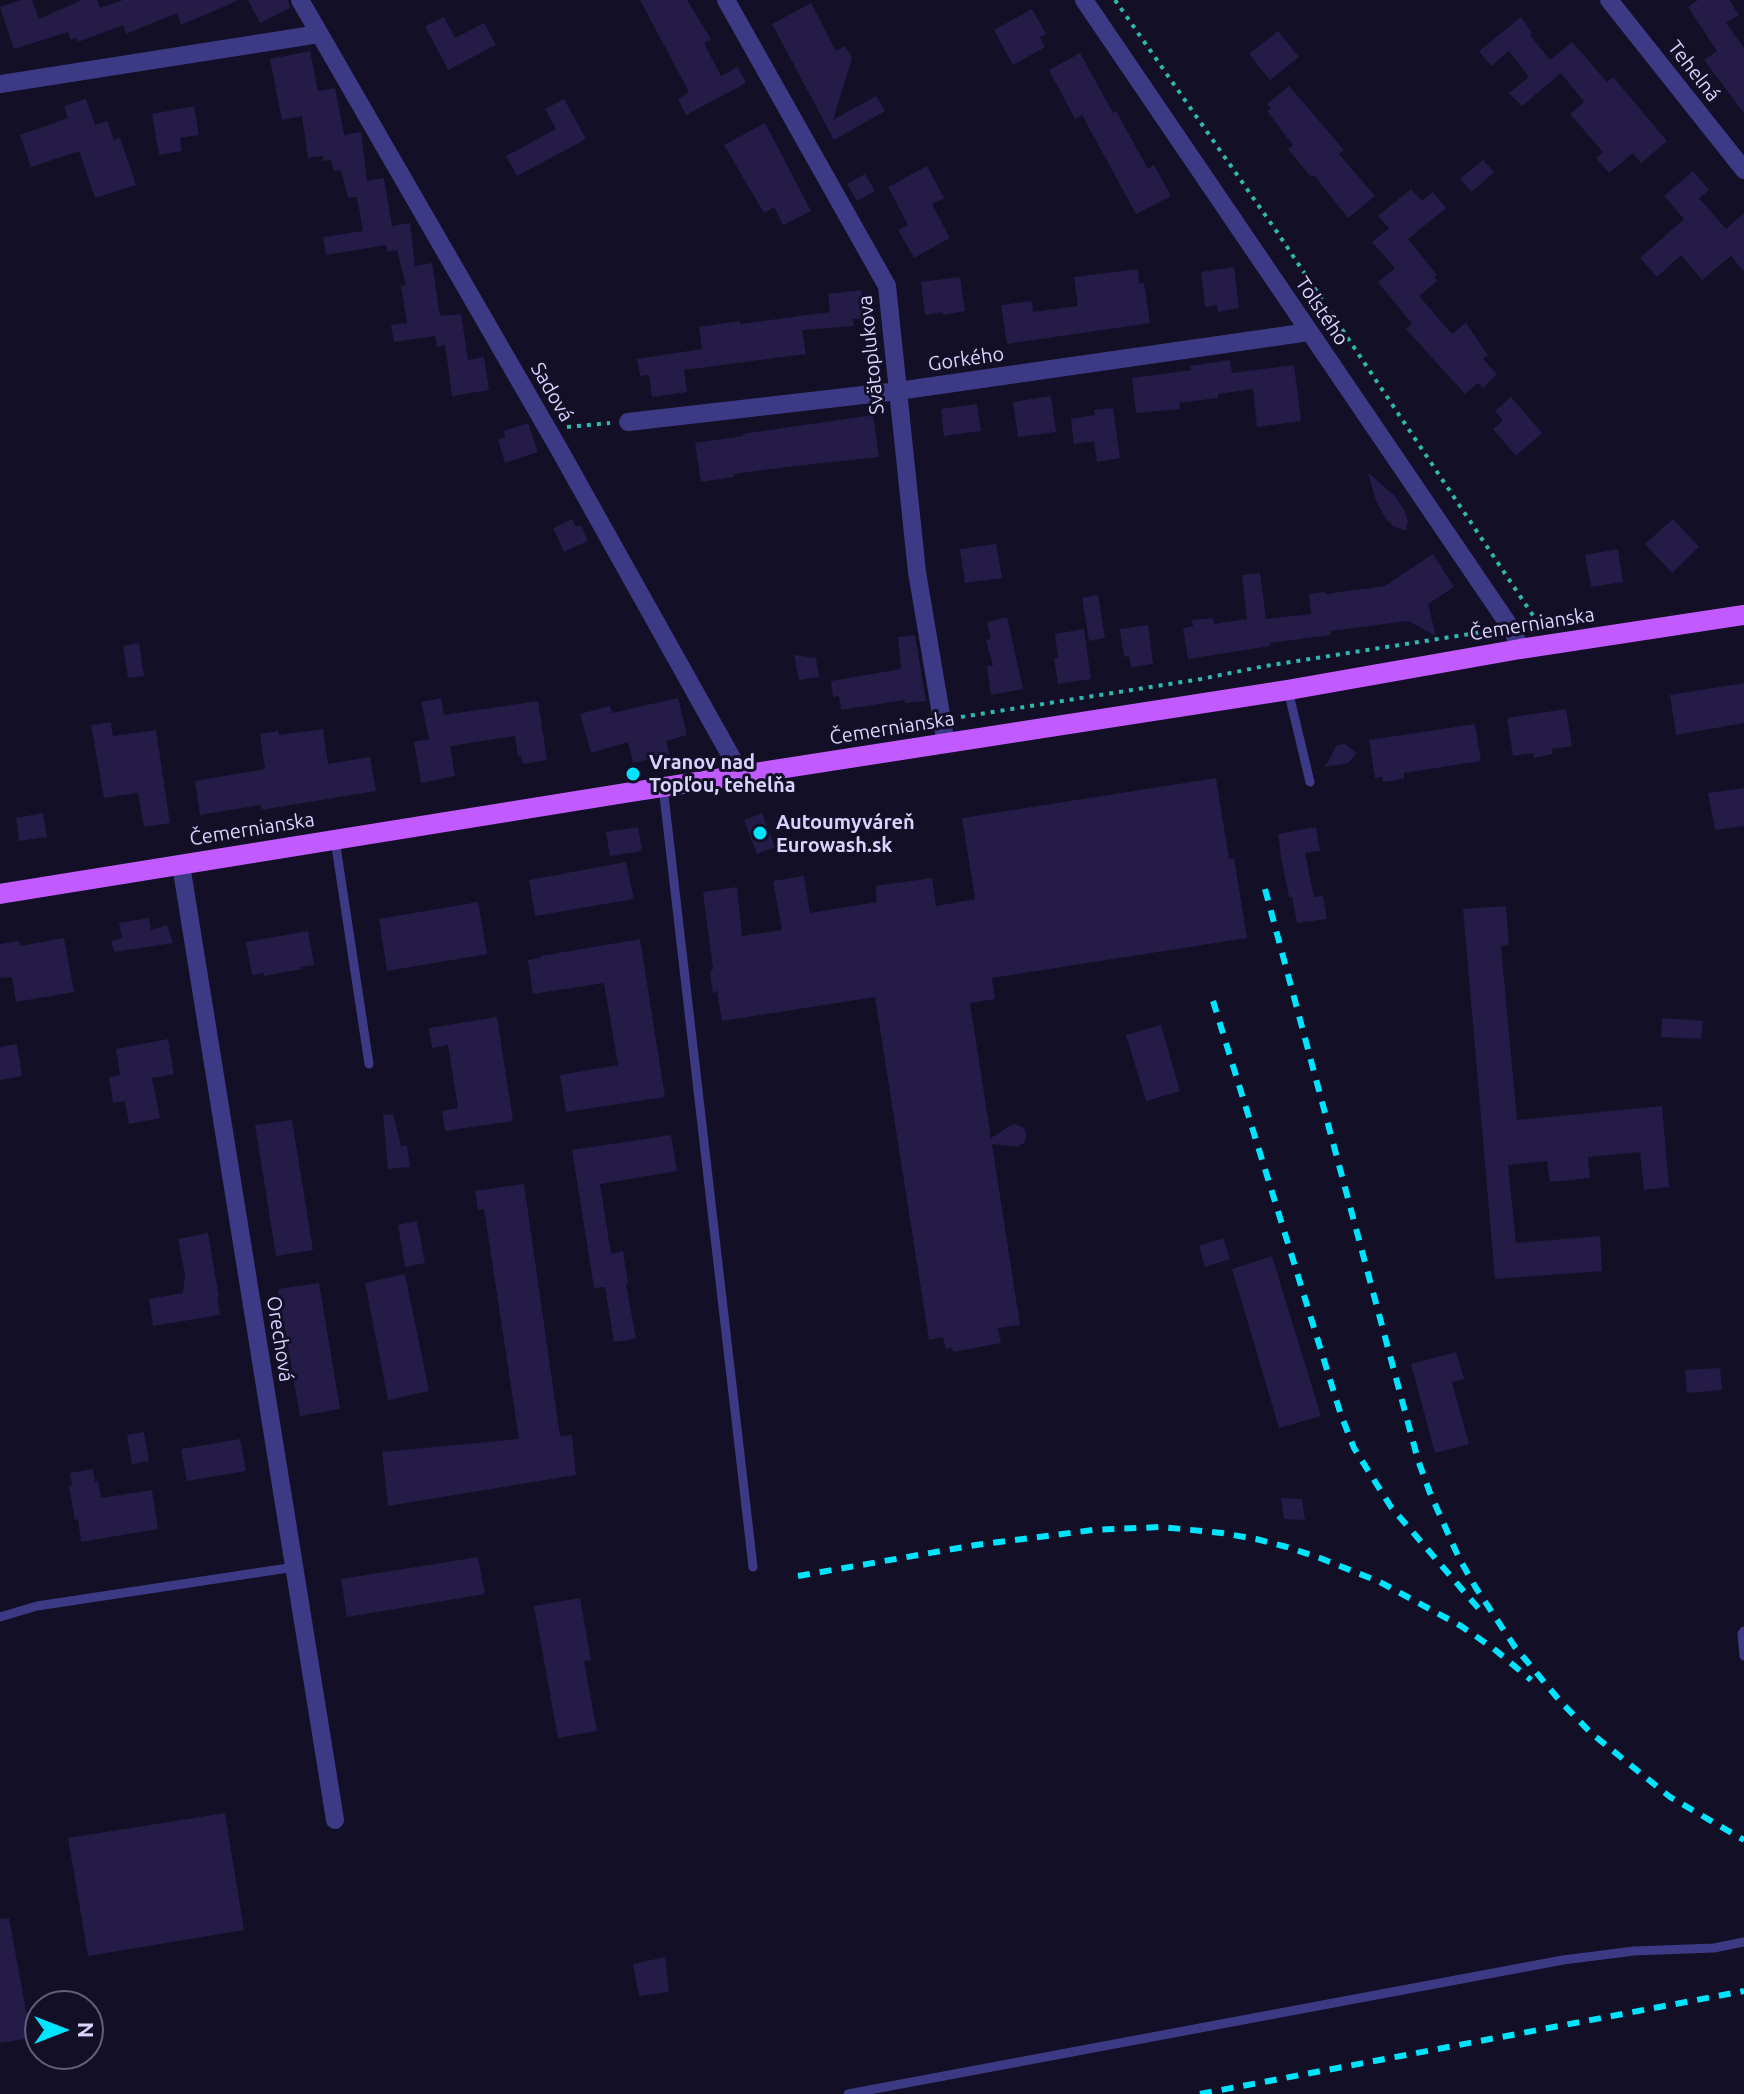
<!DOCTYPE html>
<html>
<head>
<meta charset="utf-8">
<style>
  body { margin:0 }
  #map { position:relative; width:1744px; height:2094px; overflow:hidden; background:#130f26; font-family:Ubuntu,sans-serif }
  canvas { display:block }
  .north { position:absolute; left:24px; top:1990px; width:80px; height:80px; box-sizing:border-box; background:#130f26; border:2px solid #625e7d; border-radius:50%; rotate:90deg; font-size:22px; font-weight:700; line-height:32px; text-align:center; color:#d9d4ff }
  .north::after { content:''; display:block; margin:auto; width:28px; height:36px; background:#00e5ff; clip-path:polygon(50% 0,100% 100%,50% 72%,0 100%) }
</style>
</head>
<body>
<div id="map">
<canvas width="1744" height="2094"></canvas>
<div class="north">N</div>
</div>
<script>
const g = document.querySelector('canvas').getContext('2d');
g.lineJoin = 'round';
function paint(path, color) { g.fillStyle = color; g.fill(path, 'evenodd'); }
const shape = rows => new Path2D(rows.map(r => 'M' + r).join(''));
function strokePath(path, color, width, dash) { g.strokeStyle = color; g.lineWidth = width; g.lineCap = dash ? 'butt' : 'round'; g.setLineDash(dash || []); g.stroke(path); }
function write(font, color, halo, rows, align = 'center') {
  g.font = font + ' Ubuntu,sans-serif'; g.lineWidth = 6; g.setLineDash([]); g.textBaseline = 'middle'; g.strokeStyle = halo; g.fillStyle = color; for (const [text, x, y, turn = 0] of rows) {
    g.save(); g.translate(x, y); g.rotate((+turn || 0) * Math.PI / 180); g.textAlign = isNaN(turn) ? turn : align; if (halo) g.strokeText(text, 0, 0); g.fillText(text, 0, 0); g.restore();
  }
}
paint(shape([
  [21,0,32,0,39,19,82,0,97,0,100,8,123,0,239,0,181,25,177,13,126,34,123,25,78,42,76,38,71,40,68,32,14,49,0,7],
  [248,0,288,0,290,8,260,23],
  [640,0,687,0,711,39,704,43,721,76,738,67,746,83,686,115,678,99,689,92],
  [1698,0,1729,0,1739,15,1726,23,1744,48,1744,113,1704,60,1717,51,1688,7],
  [811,3,836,51,845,46,852,58,833,120,876,96,885,111,834,140,772,24],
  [1032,9,1046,34,1040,37,1045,47,1013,65,994,30],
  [444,17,455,38,484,23,496,45,448,70,425,26],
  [1521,17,1532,33,1530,35,1550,60,1572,42,1607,82,1613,77,1667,141,1641,163,1633,153,1609,173,1596,158,1603,152,1570,114,1584,102,1561,73,1522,106,1509,93,1529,77,1509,51,1491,66,1479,51],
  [1278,31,1299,57,1270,80,1249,54],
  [310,51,318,91,335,88,344,135,361,132,367,181,384,178,392,226,410,223,415,266,432,263,440,316,461,314,468,360,484,357,489,390,452,396,445,345,437,347,435,336,394,342,391,325,407,323,401,286,406,285,397,250,387,252,386,245,326,255,323,237,363,231,357,197,348,198,341,170,334,171,331,160,323,161,323,156,308,158,302,116,282,120,270,59],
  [1080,53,1113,113,1116,111,1148,169,1154,165,1171,196,1136,214,1082,115,1075,119,1049,70],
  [1289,86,1344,150,1339,154,1375,196,1348,218,1314,175,1311,177,1288,149,1293,145,1267,111,1271,108,1267,104],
  [86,99,95,125,107,121,114,140,120,138,136,185,95,198,79,151,31,167,20,135,68,118,64,106],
  [564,99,586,139,517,176,506,156,556,129,545,109],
  [194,106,199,135,180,138,182,151,159,155,152,114],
  [765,123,811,211,783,225,774,207,764,213,724,145],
  [1483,160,1494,172,1472,192,1460,179],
  [927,166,944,198,932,204,950,238,914,258,898,230,908,225,888,187],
  [1693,171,1709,190,1699,198,1726,229,1744,213,1744,272,1731,256,1702,280,1681,255,1657,277,1640,258,1684,219,1664,196],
  [865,174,875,191,857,201,847,184],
  [1411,189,1422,201,1433,192,1446,208,1408,239,1437,275,1434,277,1437,281,1419,296,1452,334,1466,323,1488,355,1483,359,1497,374,1483,388,1478,383,1465,394,1406,329,1412,324,1378,282,1395,268,1372,242,1389,228,1378,216],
  [1234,267,1239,308,1218,312,1217,305,1205,307,1201,272],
  [1138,269,1139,284,1144,283,1150,323,1007,344,1001,305,1032,301,1033,312,1078,306,1074,277],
  [960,277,965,311,943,315,943,312,925,315,921,282],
  [861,290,865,318,853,319,854,326,802,330,806,354,684,370,687,392,652,397,649,375,640,376,637,359,702,349,699,327,740,321,740,324,830,312,828,294],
  [1230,360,1232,373,1294,365,1301,421,1257,427,1253,389,1218,394,1218,398,1179,403,1180,409,1136,413,1132,378,1191,370,1190,366],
  [1051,396,1056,432,1018,437,1013,402],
  [1511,397,1542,433,1516,456,1493,429,1503,420,1495,411],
  [977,404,981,431,944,436,941,409],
  [1113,408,1120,458,1097,462,1094,441,1074,444,1071,419,1095,415,1094,410],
  [873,415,879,457,795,466,734,474,734,477,701,482,695,443,743,436,742,434],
  [528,423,538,452,505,463,498,440,505,437,504,431],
  [1368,473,1395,496,1404,510,1408,521,1406,531,1393,526,1386,519,1376,501],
  [572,519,576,527,581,525,588,541,564,552,553,528],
  [1673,519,1699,547,1672,573,1645,544],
  [996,544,1002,578,965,583,960,549],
  [1618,549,1623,582,1591,587,1585,555],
  [1433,554,1454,587,1428,604,1436,636,1408,621,1330,631,1331,635,1270,643,1270,646,1188,659,1183,628,1193,626,1192,620,1213,618,1214,624,1247,619,1242,575,1260,573,1266,619,1311,614,1309,594,1325,592,1326,594,1385,586],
  [1098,595,1105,638,1089,641,1082,598],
  [1007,617,1023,689,991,695,987,666,993,666,986,640,991,639,987,622],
  [1148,625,1153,664,1131,667,1129,656,1124,657,1120,629],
  [1084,629,1091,679,1058,684,1054,658,1058,658,1055,634],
  [915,635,926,701,905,703,905,700,841,710,839,696,833,697,831,681,901,669,898,637],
  [139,643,144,676,128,678,123,646],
  [794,655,816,658,819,677,799,680],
  [1744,683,1744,723,1676,735,1670,695],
  [441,698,444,715,538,701,547,760,523,764,521,756,518,756,515,736,450,746,455,776,421,783,414,742,429,739,421,702],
  [678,698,687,735,666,741,669,754,633,763,628,742,591,753,580,714,610,706,612,713],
  [1566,709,1572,746,1552,749,1553,754,1534,758,1533,753,1513,756,1507,718],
  [111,722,113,736,156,730,170,823,144,827,138,793,104,798,91,725],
  [1475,724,1481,761,1404,773,1404,779,1383,782,1382,777,1375,778,1369,740],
  [323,729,328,764,370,757,376,791,261,810,261,805,200,815,195,781,265,769,260,734,278,731,279,735],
  [1345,744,1357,753,1348,763,1325,767,1337,745],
  [1216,778,1229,859,1234,858,1247,938,992,978,995,999,970,1003,991,1138,1011,1125,1015,1124,1024,1128,1027,1135,1024,1143,1017,1147,992,1144,1020,1325,998,1328,1001,1343,953,1352,952,1348,946,1349,943,1337,929,1340,875,997,722,1021,717,991,713,994,710,972,713,969,703,892,737,887,742,936,782,930,773,881,804,876,810,913,877,902,875,886,932,878,936,906,975,899,962,818],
  [1744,788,1744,826,1715,830,1708,793],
  [43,813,47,837,19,841,16,818],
  [762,813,775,847,757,854,744,820],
  [638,827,642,851,610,856,606,832],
  [1316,827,1320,851,1305,853,1314,897,1323,896,1327,919,1297,923,1292,897,1289,897,1281,857,1278,834],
  [626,862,634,899,535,916,529,880],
  [478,902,487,954,387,971,379,919],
  [1506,906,1509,945,1501,946,1517,1120,1662,1106,1669,1187,1644,1190,1640,1152,1588,1157,1590,1178,1550,1182,1547,1161,1508,1165,1516,1243,1600,1236,1602,1271,1495,1279,1463,909],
  [149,918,151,930,167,925,173,943,114,952,111,941,122,938,119,923],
  [308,931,314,965,301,967,302,969,264,976,264,973,252,975,246,942],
  [64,938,74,992,16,1002,12,977,0,978,0,944,19,941,20,946],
  [640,939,665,1097,566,1112,560,1075,618,1065,604,983,533,994,528,960,541,958,541,956],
  [497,1017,513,1121,445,1131,442,1111,458,1108,448,1045,432,1048,429,1028],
  [1662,1018,1703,1021,1701,1039,1661,1037],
  [1161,1025,1180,1091,1146,1101,1126,1035],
  [168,1039,174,1074,152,1078,160,1118,129,1124,125,1101,113,1103,109,1077,120,1075,116,1049],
  [17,1044,22,1076,0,1080,0,1047],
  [393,1114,401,1146,407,1146,410,1167,388,1169,383,1115],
  [292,1120,313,1250,276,1256,255,1125],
  [671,1135,677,1171,600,1184,611,1254,623,1251,628,1283,626,1284,636,1339,614,1342,605,1287,594,1288,572,1150],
  [524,1184,560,1436,572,1435,576,1475,388,1506,382,1452,519,1439,484,1209,478,1210,475,1191],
  [417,1221,425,1263,405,1267,398,1225],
  [208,1233,219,1297,217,1297,220,1315,153,1326,149,1299,183,1293,185,1274,178,1239],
  [1223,1238,1230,1259,1205,1267,1199,1246],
  [1272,1256,1321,1416,1279,1428,1232,1269],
  [405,1274,429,1391,388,1400,365,1283],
  [319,1283,340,1409,300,1416,278,1289],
  [1456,1352,1464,1379,1452,1382,1469,1444,1435,1453,1411,1364],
  [1720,1368,1722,1390,1687,1393,1685,1370],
  [144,1432,149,1461,132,1464,127,1435],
  [240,1439,246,1471,187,1481,181,1449],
  [93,1469,95,1482,98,1481,101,1498,152,1490,158,1529,81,1542,78,1519,75,1520,69,1487,72,1486,70,1473],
  [1281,1498,1302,1499,1305,1520,1284,1519],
  [478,1557,485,1594,347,1617,341,1579],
  [580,1598,591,1660,584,1661,597,1731,558,1738,534,1606],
  [225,1813,244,1930,88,1956,68,1838],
  [9,1918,31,2038,0,2043,0,1919],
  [665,1957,669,1992,639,1996,633,1964]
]), '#241b47');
strokePath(shape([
  [1115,0,1277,232,1540,626],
  [567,427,610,423],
  [961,717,1201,679,1265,666,1489,631]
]), '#2fb8b0', 4, [4, 6]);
strokePath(shape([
  [1288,690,1310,782],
  [663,787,753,1567],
  [335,840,369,1064],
  [0,1617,37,1606,295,1567],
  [1744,1631,1742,1634,1744,1656],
  [848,2094,1563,1960,1634,1951,1714,1948,1744,1942]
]), '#3d3a85', 9);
strokePath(shape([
  [300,0,559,449,742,776],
  [726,0,887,286,917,572,946,744],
  [1084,0,1513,631,1520,649],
  [1609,0,1744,170],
  [0,84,319,34],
  [628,422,898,391,1309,332],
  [181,865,335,1820]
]), '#3d3a85', 18);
strokePath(shape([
  [0,894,625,793,1288,690,1520,649,1744,615]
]), '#c25bff', 20);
strokePath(shape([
  [1265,889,1418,1460,1430,1493,1459,1558,1476,1588,1515,1647,1560,1701,1591,1733,1670,1797,1744,1840],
  [1213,1001,1341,1415,1354,1448,1391,1507,1479,1609],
  [798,1576,976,1545,1093,1530,1161,1527,1222,1533,1256,1539,1287,1547,1320,1558,1380,1582,1461,1626,1493,1648,1531,1680],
  [1200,2094,1744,1991]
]), '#00e5ff', 6, [12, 10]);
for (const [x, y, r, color] of [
  [633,774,8,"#00e5ff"],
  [760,833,8,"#00e5ff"]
]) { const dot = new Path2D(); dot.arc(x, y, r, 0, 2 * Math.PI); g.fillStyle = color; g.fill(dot); strokePath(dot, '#130f26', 3); }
write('20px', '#d9d4ff', '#130f26', [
  ["Tehelná",1694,71,52],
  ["Tolstého",1322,311,56],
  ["Svätoplukova",871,355,-96],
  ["Gorkého",966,359,-8],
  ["Sadová",552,392,60],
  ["Čemernianska",1532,624,-9],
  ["Čemernianska",892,728,-9],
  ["Čemernianska",252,829,-9],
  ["Orechová",280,1339,81]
]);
write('bold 20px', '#d9d4ff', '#130f26', [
  ["Vranov nad",649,762],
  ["Topľou, tehelňa",649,785],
  ["Autoumyváreň",776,822],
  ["Eurowash.sk",776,845]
], 'left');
</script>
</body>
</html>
